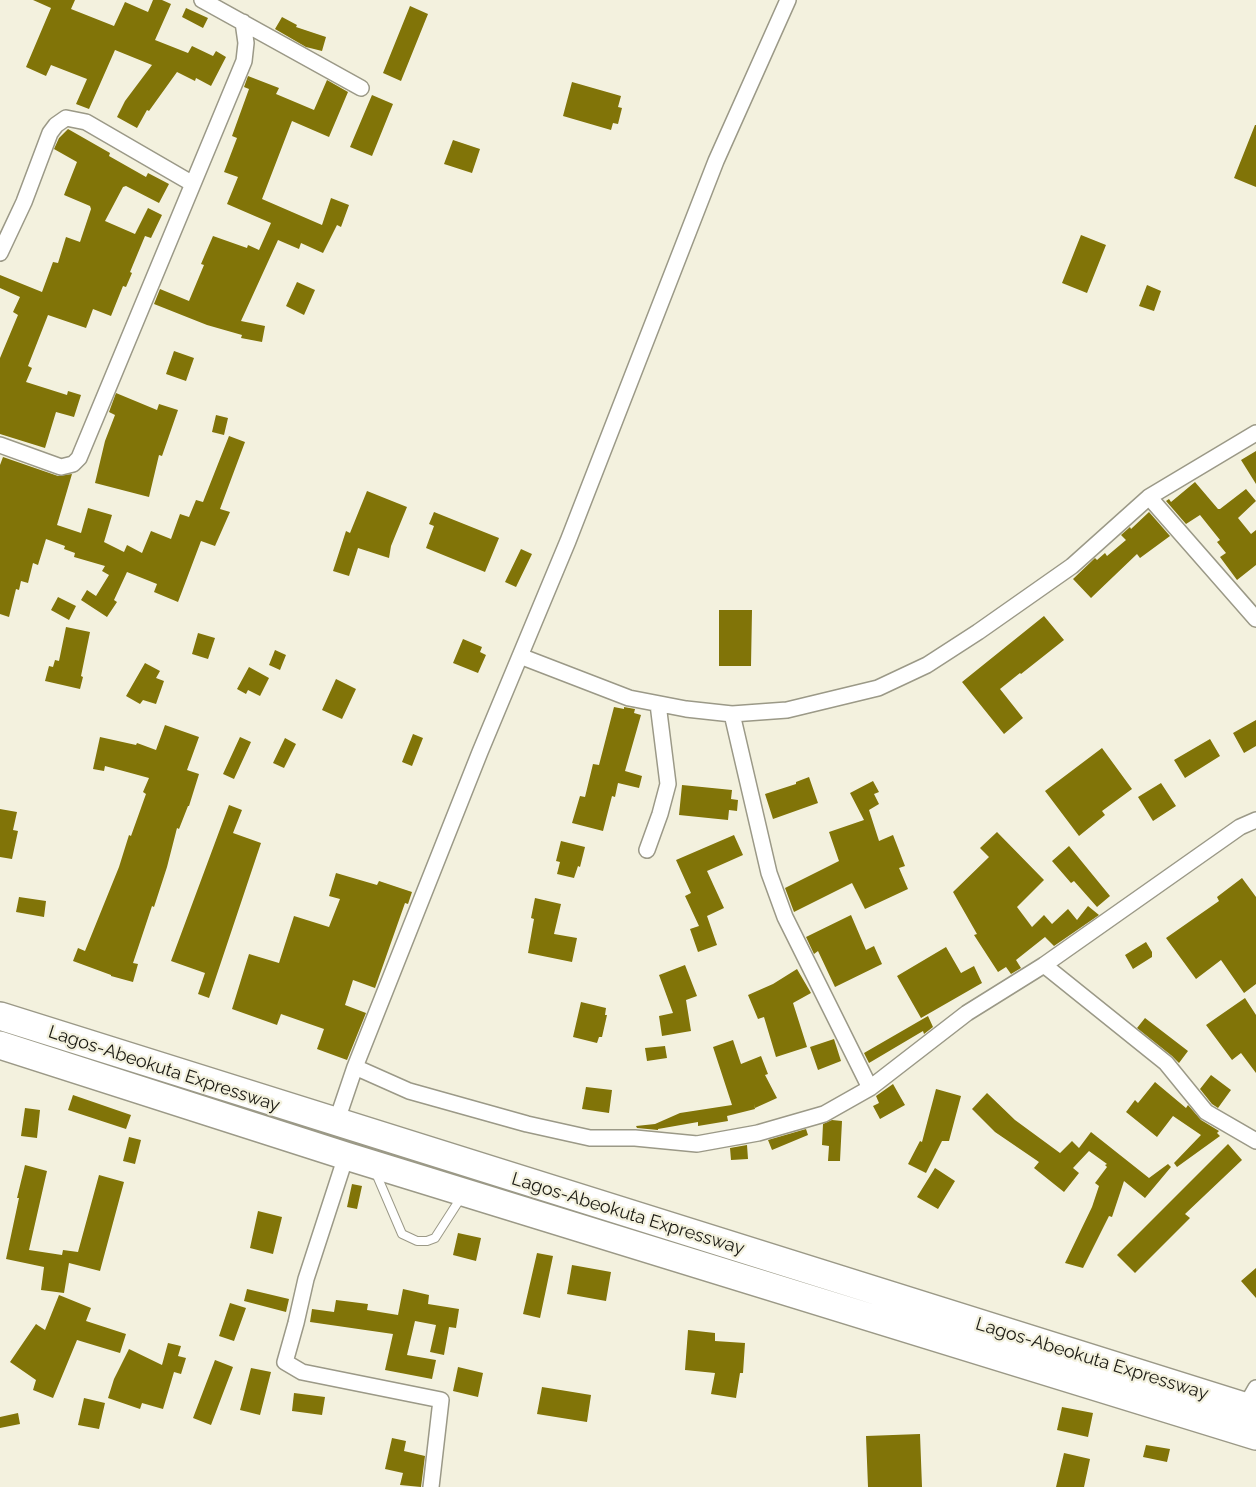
<!DOCTYPE html>
<html>
<head>
<meta charset="utf-8">
<style>
  body { margin:0 }
  canvas { display:block; background:#f3f1de }
</style>
</head>
<body>
<canvas width="1256" height="1487"></canvas>
<script>
const g = document.querySelector('canvas').getContext('2d');
g.lineJoin = 'round';
function paint(path, color) { g.fillStyle = color; g.fill(path, 'evenodd'); }
const shape = rows => new Path2D(rows.map(r => 'M' + r).join(''));
function strokePath(path, color, width, dash) { g.strokeStyle = color; g.lineWidth = width; g.lineCap = dash ? 'butt' : 'round'; g.setLineDash(dash || []); g.stroke(path); }
function write(font, color, halo, rows, align = 'center') {
  g.font = font + ' Raleway,sans-serif'; g.lineWidth = 4.5; g.setLineDash([]); g.textBaseline = 'middle'; g.strokeStyle = halo; g.fillStyle = color; for (const [text, x, y, turn = 0] of rows) {
    g.save(); g.translate(x, y); g.rotate((+turn || 0) * Math.PI / 180); g.textAlign = isNaN(turn) ? turn : align; if (halo) g.strokeText(text, 0, 0); g.fillText(text, 0, 0); g.restore();
  }
}
paint(shape([
  [33,0,75,0,71,9,114,26,125,2,148,12,153,0,162,0,171,4,155,40,188,53,192,46,213,56,216,51,226,57,211,86,196,78,195,81,177,72,149,111,147,110,137,128,117,117,125,101,152,65,115,50,89,109,76,104,87,79,51,65,46,76,26,67,51,8],
  [410,6,428,14,401,81,383,73],
  [186,8,208,18,203,28,182,17],
  [282,17,297,25,296,27,326,37,322,51,306,47,275,29],
  [248,76,279,88,276,94,314,110,327,80,348,92,329,137,292,121,262,199,322,225,331,198,349,205,341,227,337,225,323,253,301,243,299,249,278,240,241,321,265,326,262,342,241,338,242,335,207,325,154,304,160,289,189,301,204,265,201,264,213,236,247,248,248,245,259,250,271,223,227,204,238,177,224,172,237,138,232,136,249,89,244,87],
  [572,82,621,96,618,107,622,108,618,124,613,123,611,130,563,116],
  [372,95,393,104,372,156,350,147],
  [1255,125,1256,125,1256,187,1234,178],
  [68,129,110,153,109,156,146,177,148,173,169,184,159,203,126,186,123,187,105,221,135,234,148,208,162,215,151,238,145,236,130,272,132,273,126,287,123,286,111,316,93,309,86,328,48,315,28,366,32,368,26,382,67,395,68,391,81,395,74,417,56,412,45,448,0,434,0,358,18,315,13,312,20,297,0,288,0,275,42,292,53,262,58,263,66,237,80,242,91,209,90,206,64,195,77,162,54,149,59,138],
  [453,140,480,149,472,173,444,164],
  [1081,235,1106,245,1087,293,1062,283],
  [297,282,315,290,304,315,286,306],
  [1147,285,1161,291,1154,311,1139,306],
  [174,351,194,358,186,381,166,374],
  [116,393,157,410,159,404,178,410,162,456,159,455,149,497,95,483,105,441,115,415,109,412],
  [216,415,228,418,224,435,212,432],
  [229,436,245,442,220,509,230,512,215,546,201,541,178,602,154,592,157,584,127,572,114,600,117,602,107,617,81,600,87,590,96,596,109,575,102,571,105,566,74,557,75,553,64,549,65,546,46,539,38,565,33,563,28,583,21,581,19,590,16,589,9,617,0,614,0,465,3,457,58,476,72,474,57,525,81,533,88,508,112,515,104,542,124,552,127,545,142,553,151,531,171,539,180,514,189,517,196,500,203,502],
  [1256,451,1256,484,1241,460],
  [1195,482,1218,509,1220,509,1246,489,1256,501,1238,518,1251,534,1256,530,1256,565,1237,580,1220,557,1226,553,1217,542,1220,540,1200,515,1186,524,1166,501,1169,499,1171,502],
  [367,491,407,507,391,546,389,558,358,548,349,576,333,571,346,531,350,533],
  [434,512,499,538,485,572,426,548,434,526,429,524],
  [1149,512,1170,536,1140,558,1137,554,1091,598,1073,579,1095,558,1097,560,1105,553,1107,556,1126,540,1121,535,1130,527,1131,529],
  [521,549,532,554,516,587,505,582],
  [58,597,76,606,69,620,51,610],
  [719,610,752,610,751,666,719,666],
  [1044,616,1064,640,1021,674,1020,673,1000,689,1023,718,1004,734,962,682],
  [66,627,90,632,81,676,83,677,80,689,45,681,49,666,53,667,55,660,59,661],
  [198,633,215,638,208,659,192,654],
  [463,639,482,647,480,652,486,655,478,673,453,663],
  [275,650,286,655,280,670,269,665],
  [145,663,160,671,156,678,164,681,156,704,143,700,140,704,126,696],
  [249,667,269,678,260,696,248,690,246,694,237,689],
  [336,679,356,689,342,719,322,710],
  [614,707,624,709,624,707,635,709,634,713,641,715,625,771,642,776,639,788,618,783,615,797,612,796,603,831,572,823,580,796,585,797,593,764,599,765],
  [1256,720,1256,746,1244,753,1233,733],
  [165,725,199,737,187,770,199,774,189,806,188,806,179,829,177,828,167,867,154,907,152,906,133,963,138,964,133,982,111,976,111,975,73,961,78,948,85,951,119,867,129,835,131,836,146,794,143,792,149,778,105,766,104,771,93,769,100,737,136,745,137,743,156,750],
  [413,734,423,738,412,766,402,762],
  [240,737,251,742,234,779,223,774],
  [285,738,296,744,284,768,273,763],
  [1210,739,1220,756,1185,778,1174,760],
  [1102,748,1132,789,1102,811,1105,815,1079,836,1045,791],
  [809,777,818,803,773,819,765,794,796,784,796,782],
  [873,781,879,792,874,794,879,804,869,810,879,841,893,835,905,866,899,868,908,889,865,909,852,883,794,912,785,888,839,861,829,832,864,820,850,793],
  [1161,783,1176,806,1153,821,1138,797],
  [682,785,732,790,731,799,738,800,737,811,729,810,728,820,679,815],
  [229,805,242,810,233,833,261,843,209,998,198,994,205,973,171,961],
  [0,809,17,812,13,830,18,831,12,859,0,857],
  [997,832,1044,880,1017,907,1032,927,1044,915,1052,924,1068,909,1077,920,1088,906,1099,915,1054,946,1045,937,1016,960,1021,968,1011,974,1006,967,998,972,974,935,977,934,953,892,989,857,980,848],
  [734,835,743,855,707,871,724,908,707,916,717,945,698,952,690,929,699,926,685,896,691,893,676,860],
  [561,841,585,847,580,867,578,866,574,878,557,874,560,862,556,861],
  [1069,846,1110,896,1097,907,1074,881,1071,883,1052,861],
  [336,873,377,885,379,881,412,892,408,904,405,903,375,988,353,980,345,1005,366,1013,347,1060,317,1049,324,1029,281,1014,277,1025,232,1009,249,954,279,963,294,916,329,927,340,899,329,896],
  [1242,878,1256,897,1256,984,1244,993,1221,960,1196,979,1166,938,1219,901,1217,897],
  [19,897,46,901,44,917,16,912],
  [535,898,561,904,554,934,577,938,572,962,528,953,534,919,531,918],
  [851,915,866,950,874,946,882,964,835,987,818,951,814,954,806,937],
  [1146,942,1152,952,1152,957,1133,969,1125,955],
  [946,947,961,973,974,966,982,983,921,1018,897,976],
  [685,965,697,996,686,1000,691,1031,662,1036,659,1016,673,1013,659,975],
  [797,969,811,993,793,1003,807,1047,776,1057,764,1017,758,1019,748,995,773,984],
  [1245,998,1256,1015,1256,1073,1241,1053,1232,1060,1206,1025],
  [581,1002,606,1008,605,1015,607,1015,602,1037,599,1037,597,1043,573,1037],
  [928,1016,933,1027,924,1034,923,1031,869,1063,864,1053],
  [1145,1018,1188,1051,1179,1063,1172,1056,1137,1028],
  [834,1039,841,1061,818,1070,810,1047],
  [733,1040,741,1064,761,1056,768,1074,765,1075,777,1098,755,1108,754,1104,755,1109,727,1116,728,1121,698,1126,698,1122,658,1129,658,1130,637,1128,636,1126,655,1124,680,1113,732,1105,713,1047],
  [665,1046,667,1058,647,1061,645,1048],
  [1211,1075,1231,1090,1218,1108,1212,1104,1200,1089],
  [1155,1082,1186,1108,1188,1105,1201,1120,1219,1131,1217,1133,1220,1136,1177,1167,1174,1163,1201,1135,1173,1116,1157,1137,1126,1112,1135,1100,1138,1103],
  [893,1084,905,1105,880,1119,873,1106,879,1103,876,1096],
  [586,1087,612,1090,609,1113,582,1109],
  [936,1089,961,1096,949,1141,942,1141,926,1173,908,1164,920,1141,922,1142],
  [987,1093,1015,1120,1060,1153,1072,1141,1079,1148,1091,1132,1149,1178,1168,1164,1171,1167,1145,1198,1124,1181,1112,1217,1109,1216,1083,1268,1065,1263,1092,1207,1099,1186,1095,1183,1107,1167,1105,1165,1107,1164,1089,1151,1073,1168,1079,1173,1064,1192,1034,1168,1039,1162,995,1132,972,1109],
  [73,1095,131,1115,126,1129,68,1110],
  [25,1108,40,1110,37,1138,21,1136],
  [832,1120,842,1121,840,1161,828,1161,829,1146,822,1145,823,1124],
  [806,1129,808,1135,772,1150,768,1140],
  [129,1137,141,1140,135,1164,123,1161],
  [1228,1144,1242,1160,1185,1214,1190,1218,1135,1273,1117,1255],
  [747,1145,748,1159,731,1160,730,1148],
  [25,1165,47,1171,29,1250,62,1255,63,1250,78,1252,99,1175,124,1182,100,1271,69,1263,64,1293,41,1290,44,1267,6,1259,19,1198,17,1198],
  [935,1168,955,1181,938,1209,917,1197],
  [352,1184,362,1186,357,1209,347,1207],
  [258,1211,282,1217,273,1254,250,1248],
  [458,1233,481,1238,476,1261,453,1255],
  [537,1253,553,1256,540,1318,523,1314],
  [572,1265,611,1272,606,1301,567,1294],
  [1256,1268,1256,1298,1241,1281],
  [247,1289,289,1299,286,1312,244,1301],
  [403,1289,429,1295,428,1304,459,1309,456,1328,449,1327,444,1355,430,1352,436,1325,415,1321,407,1355,436,1360,432,1379,385,1370,393,1334,310,1322,312,1309,334,1312,336,1300,368,1304,367,1310,398,1315],
  [59,1295,91,1308,86,1321,126,1334,120,1353,77,1340,53,1398,33,1390,36,1380,10,1362,36,1324,45,1330],
  [230,1303,246,1308,234,1341,219,1336],
  [688,1330,715,1333,715,1341,745,1343,743,1373,740,1373,736,1398,711,1394,715,1373,685,1370],
  [168,1343,181,1346,178,1356,186,1358,181,1374,174,1372,163,1409,142,1403,140,1409,108,1398,114,1379,129,1349,162,1365],
  [215,1360,233,1367,211,1425,193,1418],
  [458,1367,483,1373,478,1397,453,1391],
  [251,1368,271,1372,260,1415,240,1410],
  [542,1387,591,1395,587,1422,537,1414],
  [294,1393,325,1397,322,1415,292,1411],
  [84,1398,105,1403,99,1429,78,1425],
  [1062,1407,1093,1413,1088,1437,1057,1430],
  [18,1413,20,1424,0,1428,0,1417],
  [920,1434,922,1487,868,1487,866,1436],
  [392,1438,406,1441,404,1451,425,1456,421,1487,400,1485,403,1473,385,1469],
  [1146,1445,1170,1449,1167,1462,1143,1457],
  [1064,1453,1090,1459,1084,1487,1056,1487]
]), '#817408');
const lane = shape([
  [375,1171,402,1234,417,1241,427,1241,435,1238,462,1196]
]);
const street = shape([
  [202,0,361,88],
  [0,253,24,202,50,133,56,125,66,118,86,122,193,184],
  [0,445,61,467,73,464,79,458,244,61,246,43,243,22],
  [1149,497,1256,619],
  [520,656,629,698,686,709,732,714,787,710,878,688,927,665,978,632,1072,566,1149,497,1256,433],
  [732,714,769,873,785,917,870,1088],
  [647,850,660,814,668,784,658,704],
  [1044,965,1166,1063,1206,1112,1256,1141],
  [355,1067,409,1091,527,1124,590,1138,635,1138,697,1144,758,1133,824,1114,870,1088,967,1013,1044,965,1240,827,1256,820],
  [336,1123,355,1067,480,752,568,541,716,161,788,0],
  [346,1156,306,1279,296,1323,285,1362,302,1372,441,1400,431,1487],
  [1245,1407,1256,1388]
]);
const highway = shape([
  [0,1016,1256,1410],
  [0,1045,346,1156,1256,1436]
]);
strokePath(lane, '#9b9987', 10);
strokePath(street, '#9b9987', 18);
strokePath(highway, '#9b9987', 30);
strokePath(lane, '#fff', 8);
strokePath(street, '#fff', 15);
strokePath(highway, '#fff', 27);
write('18px', '#191811', '#f3f1de', [
  ["Lagos-Abeokuta Expressway",164,1069,18],
  ["Lagos-Abeokuta Expressway",628,1214,17],
  ["Lagos-Abeokuta Expressway",1092,1359,17]
]);
</script>
</body>
</html>
